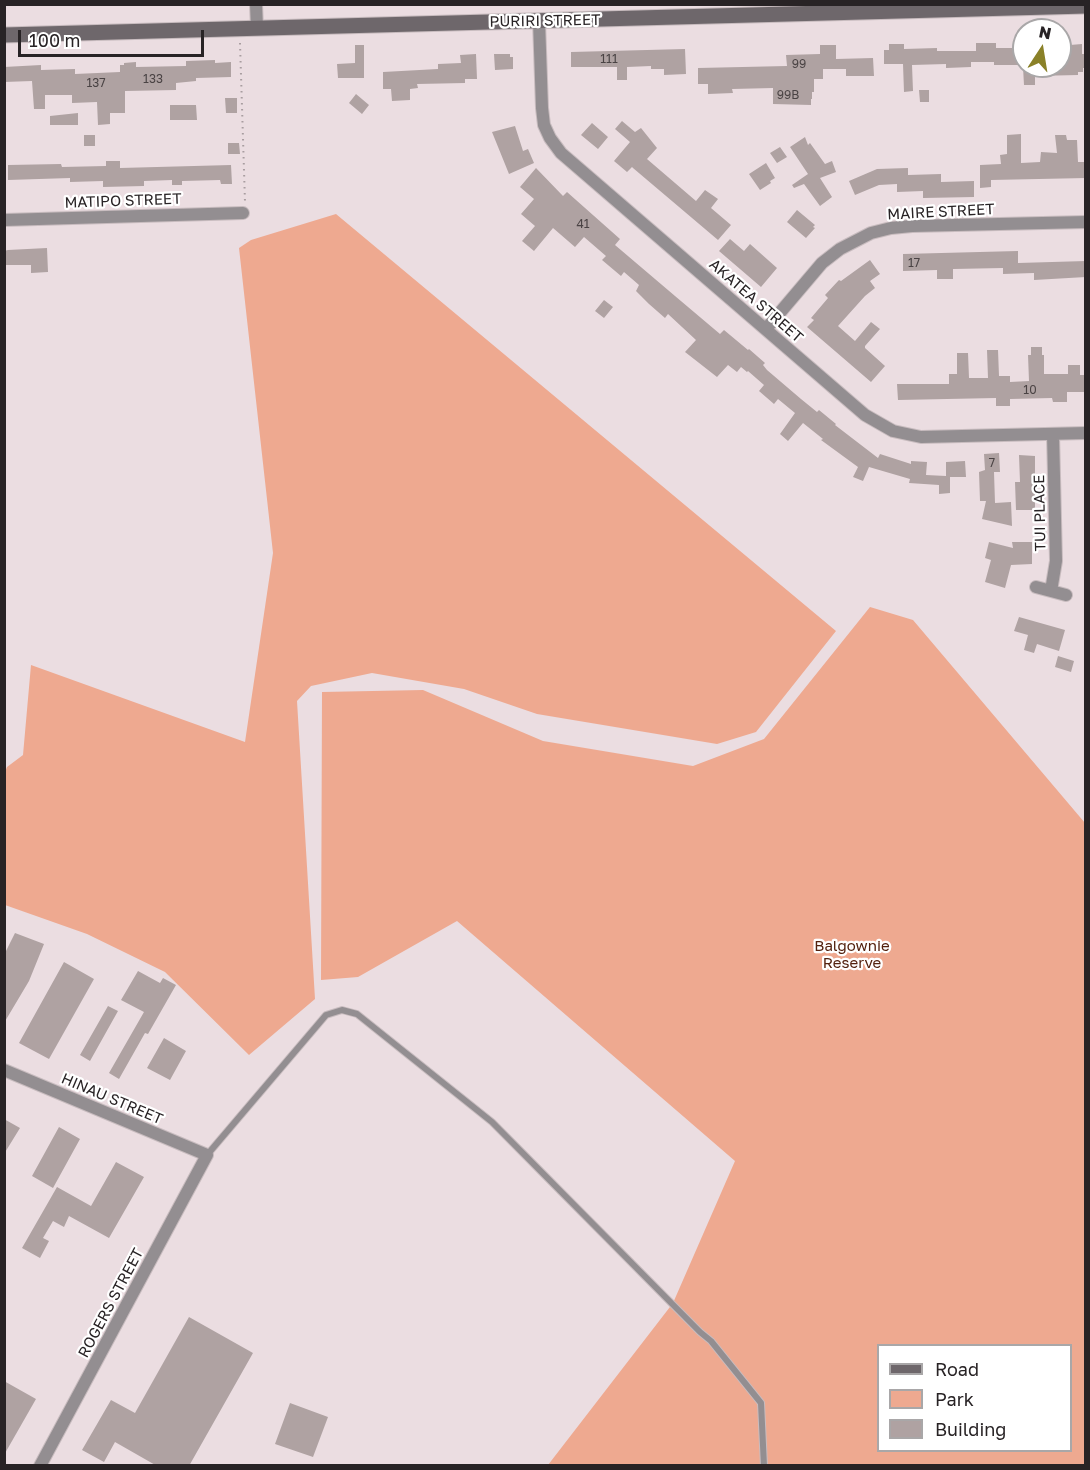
<!DOCTYPE html>
<html>
<head>
<meta charset="utf-8">
<style>
  body { margin:0 }
  #map { position:relative; width:1090px; height:1470px; overflow:hidden; background:#ebdde1; font-family:"Golos Text",sans-serif }
  canvas { display:block }
  .frame { position:absolute; inset:0; border:6px solid #282325; pointer-events:none }
  .legend { position:absolute; left:877px; top:1344px; width:195px; height:108px; box-sizing:border-box; background:#fff; border:2px solid #a9a7a8; margin:0; padding:8px 10px; list-style:none; font-size:18px; color:#282325 }
  .legend li { display:flex; align-items:center; gap:12px; height:30px }
  .legend b { width:30px; border:2px solid #a9a7a8 }
  .north { position:absolute; left:1012px; top:18px; width:60px; height:60px; box-sizing:border-box; background:#fff; border:2px solid #a9a7a8; border-radius:50%; rotate:12deg; font-size:16px; font-weight:700; line-height:24px; text-align:center; color:#282325 }
  .north::after { content:''; display:block; margin:auto; width:21px; height:27px; background:#8a8128; clip-path:polygon(50% 0,100% 100%,50% 72%,0 100%) }
  .scale { position:absolute; left:18px; top:30px; width:186px; height:27px; box-sizing:border-box; border:3px solid #282325; border-top:0; padding-left:8px; font-size:18px; line-height:21px; white-space:nowrap; color:#282325; -webkit-text-stroke:4px #fff; paint-order:stroke }
</style>
</head>
<body>
<div id="map">
<canvas width="1090" height="1470"></canvas>
<div class="frame"></div>
<ul class="legend">
<li><b style="height:8px;background:#6e676b"></b>Road</li>
<li><b style="height:16px;background:#eea990"></b>Park</li>
<li><b style="height:16px;background:#afa2a2"></b>Building</li>
</ul>
<div class="north">N</div>
<div class="scale">100 m</div>
</div>
<script>
const g = document.querySelector('canvas').getContext('2d');
g.lineJoin = 'round';
function paint(path, color) { g.fillStyle = color; g.fill(path, 'evenodd'); }
const shape = rows => new Path2D(rows.map(r => 'M' + r).join(''));
function strokePath(path, color, width, dash) { g.strokeStyle = color; g.lineWidth = width; g.lineCap = dash ? 'butt' : 'round'; g.setLineDash(dash || []); g.stroke(path); }
function write(font, color, halo, rows, align = 'center') {
  g.font = font + ' "Golos Text",sans-serif'; g.lineWidth = 4.5; g.setLineDash([]); g.textBaseline = 'middle'; g.strokeStyle = halo; g.fillStyle = color; for (const [text, x, y, turn = 0] of rows) {
    g.save(); g.translate(x, y); g.rotate((+turn || 0) * Math.PI / 180); g.textAlign = isNaN(turn) ? turn : align; if (halo) g.strokeText(text, 0, 0); g.fillText(text, 0, 0); g.restore();
  }
}
paint(shape([
  [336,214,836,631,756,732,717,744,537,714,464,689,372,673,311,686,297,701,315,999,249,1055,165,972,87,934,5,905,5,772,7,767,23,755,31,665,245,742,273,553,239,248,251,240],
  [870,607,913,620,1085,823,1085,1465,548,1465,673,1303,735,1161,457,921,358,977,321,980,322,692,423,690,543,741,693,766,764,739],
  [878,1346,1070,1346,1070,1450,878,1450]
]), '#eea990');
paint(shape([
  [976,43,996,43,996,48,1024,48,1024,65,994,65,994,62,971,62,971,67,946,68,946,64,912,65,913,91,904,92,903,64,884,64,884,50,889,50,889,44,904,44,904,49,937,48,937,51,976,51],
  [1082,44,1082,54,1086,54,1086,68,1083,68,1083,72,1078,72,1078,75,1035,76,1035,85,1024,85,1023,67,1060,66,1060,52,1070,52,1070,45],
  [355,45,364,45,364,78,338,78,337,64,355,63],
  [820,45,836,45,836,59,873,58,874,76,846,76,846,69,823,69,823,79,814,79,814,92,812,92,812,99,811,99,811,105,773,104,773,88,732,89,733,93,708,94,708,84,698,84,698,68,787,66,786,55,820,54],
  [685,49,686,74,664,75,664,69,651,69,651,66,627,67,627,80,617,80,617,67,571,67,571,52],
  [476,54,477,79,465,79,465,83,417,84,418,88,410,89,410,100,392,101,391,89,383,89,383,72,438,69,438,64,461,63,460,55],
  [494,54,510,54,510,57,513,57,513,69,495,70],
  [215,60,215,63,231,62,231,77,196,78,196,81,176,83,176,90,125,91,125,113,110,113,110,124,98,125,97,102,72,103,72,95,45,95,45,109,34,109,32,81,4,82,4,67,41,65,41,70,75,69,75,74,120,72,120,65,124,65,124,63,136,62,136,67,186,66,186,61],
  [919,90,929,90,929,102,920,102],
  [356,94,369,105,362,114,349,103],
  [225,98,237,98,237,113,226,113],
  [170,105,196,105,197,120,170,120],
  [78,113,78,125,50,125,50,116],
  [622,121,635,132,641,128,657,148,647,159,696,201,705,190,718,199,711,208,731,225,718,240,633,168,632,167,627,172,614,161,630,142,615,129],
  [592,123,608,137,598,149,581,135],
  [515,126,523,151,528,149,534,163,509,174,492,132],
  [1021,134,1021,163,1040,162,1041,152,1057,153,1055,135,1066,135,1067,140,1077,140,1078,162,1086,162,1086,178,991,180,991,187,980,188,980,165,1001,164,1000,155,1007,154,1007,135],
  [84,135,95,135,95,146,84,146],
  [805,137,808,145,810,143,825,164,832,161,836,172,820,178,832,197,820,206,804,184,794,188,792,185,808,174,790,147],
  [228,143,239,143,240,154,228,154],
  [780,147,787,157,777,163,770,153],
  [106,161,120,161,120,168,231,165,232,184,221,184,220,180,182,181,182,185,172,185,172,180,144,181,144,186,103,187,103,181,70,182,70,178,8,180,8,165,61,164,62,167,106,166],
  [766,163,775,178,770,181,771,183,760,190,749,174],
  [536,168,563,196,567,192,620,239,615,245,675,296,720,334,724,330,748,350,749,349,765,363,763,365,767,370,801,399,817,412,819,410,836,424,835,425,878,458,880,454,911,464,911,461,927,462,926,475,946,476,946,462,965,461,966,477,950,477,950,493,939,494,939,485,909,483,910,479,869,467,863,481,853,477,858,467,821,440,823,439,803,423,788,441,780,434,795,413,778,399,774,404,759,391,764,385,748,371,747,372,741,367,737,372,728,365,717,377,694,359,685,352,696,340,668,314,665,318,649,304,636,291,639,285,624,272,621,276,602,260,606,256,584,237,575,247,553,228,534,251,522,241,535,226,521,214,534,199,520,187],
  [908,168,908,175,941,174,941,182,974,181,974,197,923,198,923,191,897,192,897,184,879,185,855,195,849,181,877,169],
  [797,210,815,225,813,227,815,228,806,238,787,222],
  [730,239,744,251,750,244,777,268,761,287,719,251],
  [47,248,48,272,31,273,31,265,4,265,4,251,8,250],
  [1018,251,1018,263,1086,261,1086,277,1034,280,1034,273,1003,274,1003,268,953,269,953,279,937,279,937,270,903,271,903,254],
  [870,260,880,274,870,281,875,288,865,296,838,326,855,341,871,322,880,329,865,346,865,348,885,366,871,382,807,327,814,320,811,318,828,298,825,295,839,280,841,281],
  [604,300,613,307,604,318,595,311],
  [1031,347,1042,347,1042,355,1044,355,1044,374,1068,374,1068,365,1080,365,1080,375,1086,375,1086,392,1067,392,1067,402,1053,402,1052,398,1010,399,1010,406,996,406,996,398,898,400,897,384,949,384,949,374,957,374,957,353,968,353,969,378,988,378,987,350,998,350,999,376,1010,376,1010,382,1029,381,1028,355,1031,355],
  [999,453,1000,472,994,472,995,503,1011,502,1012,526,982,519,986,501,980,501,979,472,985,470,984,454],
  [1019,455,1035,456,1035,510,1016,510,1015,482,1020,482],
  [989,542,1013,548,1012,542,1032,542,1032,564,1011,565,1005,588,985,582,991,560,985,558],
  [1019,617,1065,630,1059,651,1037,644,1034,653,1024,650,1028,635,1014,631],
  [1058,656,1074,661,1071,672,1055,667],
  [15,933,44,944,29,981,4,1023,4,955],
  [64,962,94,979,49,1059,19,1043],
  [138,971,160,983,163,978,176,985,148,1034,145,1033,119,1079,109,1073,144,1012,121,1000],
  [108,1006,118,1011,90,1061,80,1055],
  [164,1038,186,1051,170,1080,147,1068],
  [4,1119,20,1128,4,1154],
  [59,1127,80,1139,53,1188,32,1176],
  [116,1162,144,1177,109,1238,69,1216,64,1227,53,1221,43,1238,49,1241,40,1258,22,1248,57,1187,91,1206],
  [189,1317,253,1353,189,1466,157,1466,115,1442,104,1462,82,1450,111,1400,135,1413],
  [4,1381,36,1399,4,1455],
  [290,1403,328,1417,313,1457,275,1444]
]), '#afa2a2');
const lane = shape([
  [207,1155,326,1015,342,1010,357,1014,492,1122,700,1332,711,1341,761,1403,764,1466]
]);
const street = shape([
  [256,4,257,28],
  [539,21,542,108,544,125,550,138,561,153,865,415,893,431,921,437,1086,433],
  [4,220,243,213],
  [766,329,822,263,840,249,871,233,891,228,912,226,1086,222],
  [1036,587,1066,595],
  [1051,591,1056,561,1053,434],
  [4,1070,207,1155,40,1466]
]);
const secondary = shape([
  [4,35,1086,6]
]);
strokePath(lane, '#c8bcbf', 8);
strokePath(street, '#c8bcbf', 14);
strokePath(secondary, '#c8bcbf', 17);
strokePath(shape([
  [240,43,245,202]
]), '#a89da0', 2, [1.5, 4.5]);
strokePath(lane, '#938e91', 6);
strokePath(street, '#938e91', 12);
strokePath(secondary, '#6e676b', 15);
write('12px', '#4a4344', null, [
  ["111",609,59],
  ["99",799,64],
  ["133",153,79],
  ["137",96,83],
  ["99B",788,95],
  ["41",583,224],
  ["17",914,263],
  ["10",1030,390],
  ["7",992,463]
]);
write('15px', '#282325', '#fff', [
  ["PURIRI STREET",545,21,-1],
  ["MATIPO STREET",123,201,-2],
  ["MAIRE STREET",941,212,-3],
  ["AKATEA STREET",756,301,41],
  ["TUI PLACE",1040,513,-91],
  ["HINAU STREET",112,1099,23],
  ["ROGERS STREET",111,1303,-62]
]);
write('15px', '#53210e', '#fff', [
  ["Balgownie",852,946],
  ["Reserve",852,963]
]);
</script>
</body>
</html>
